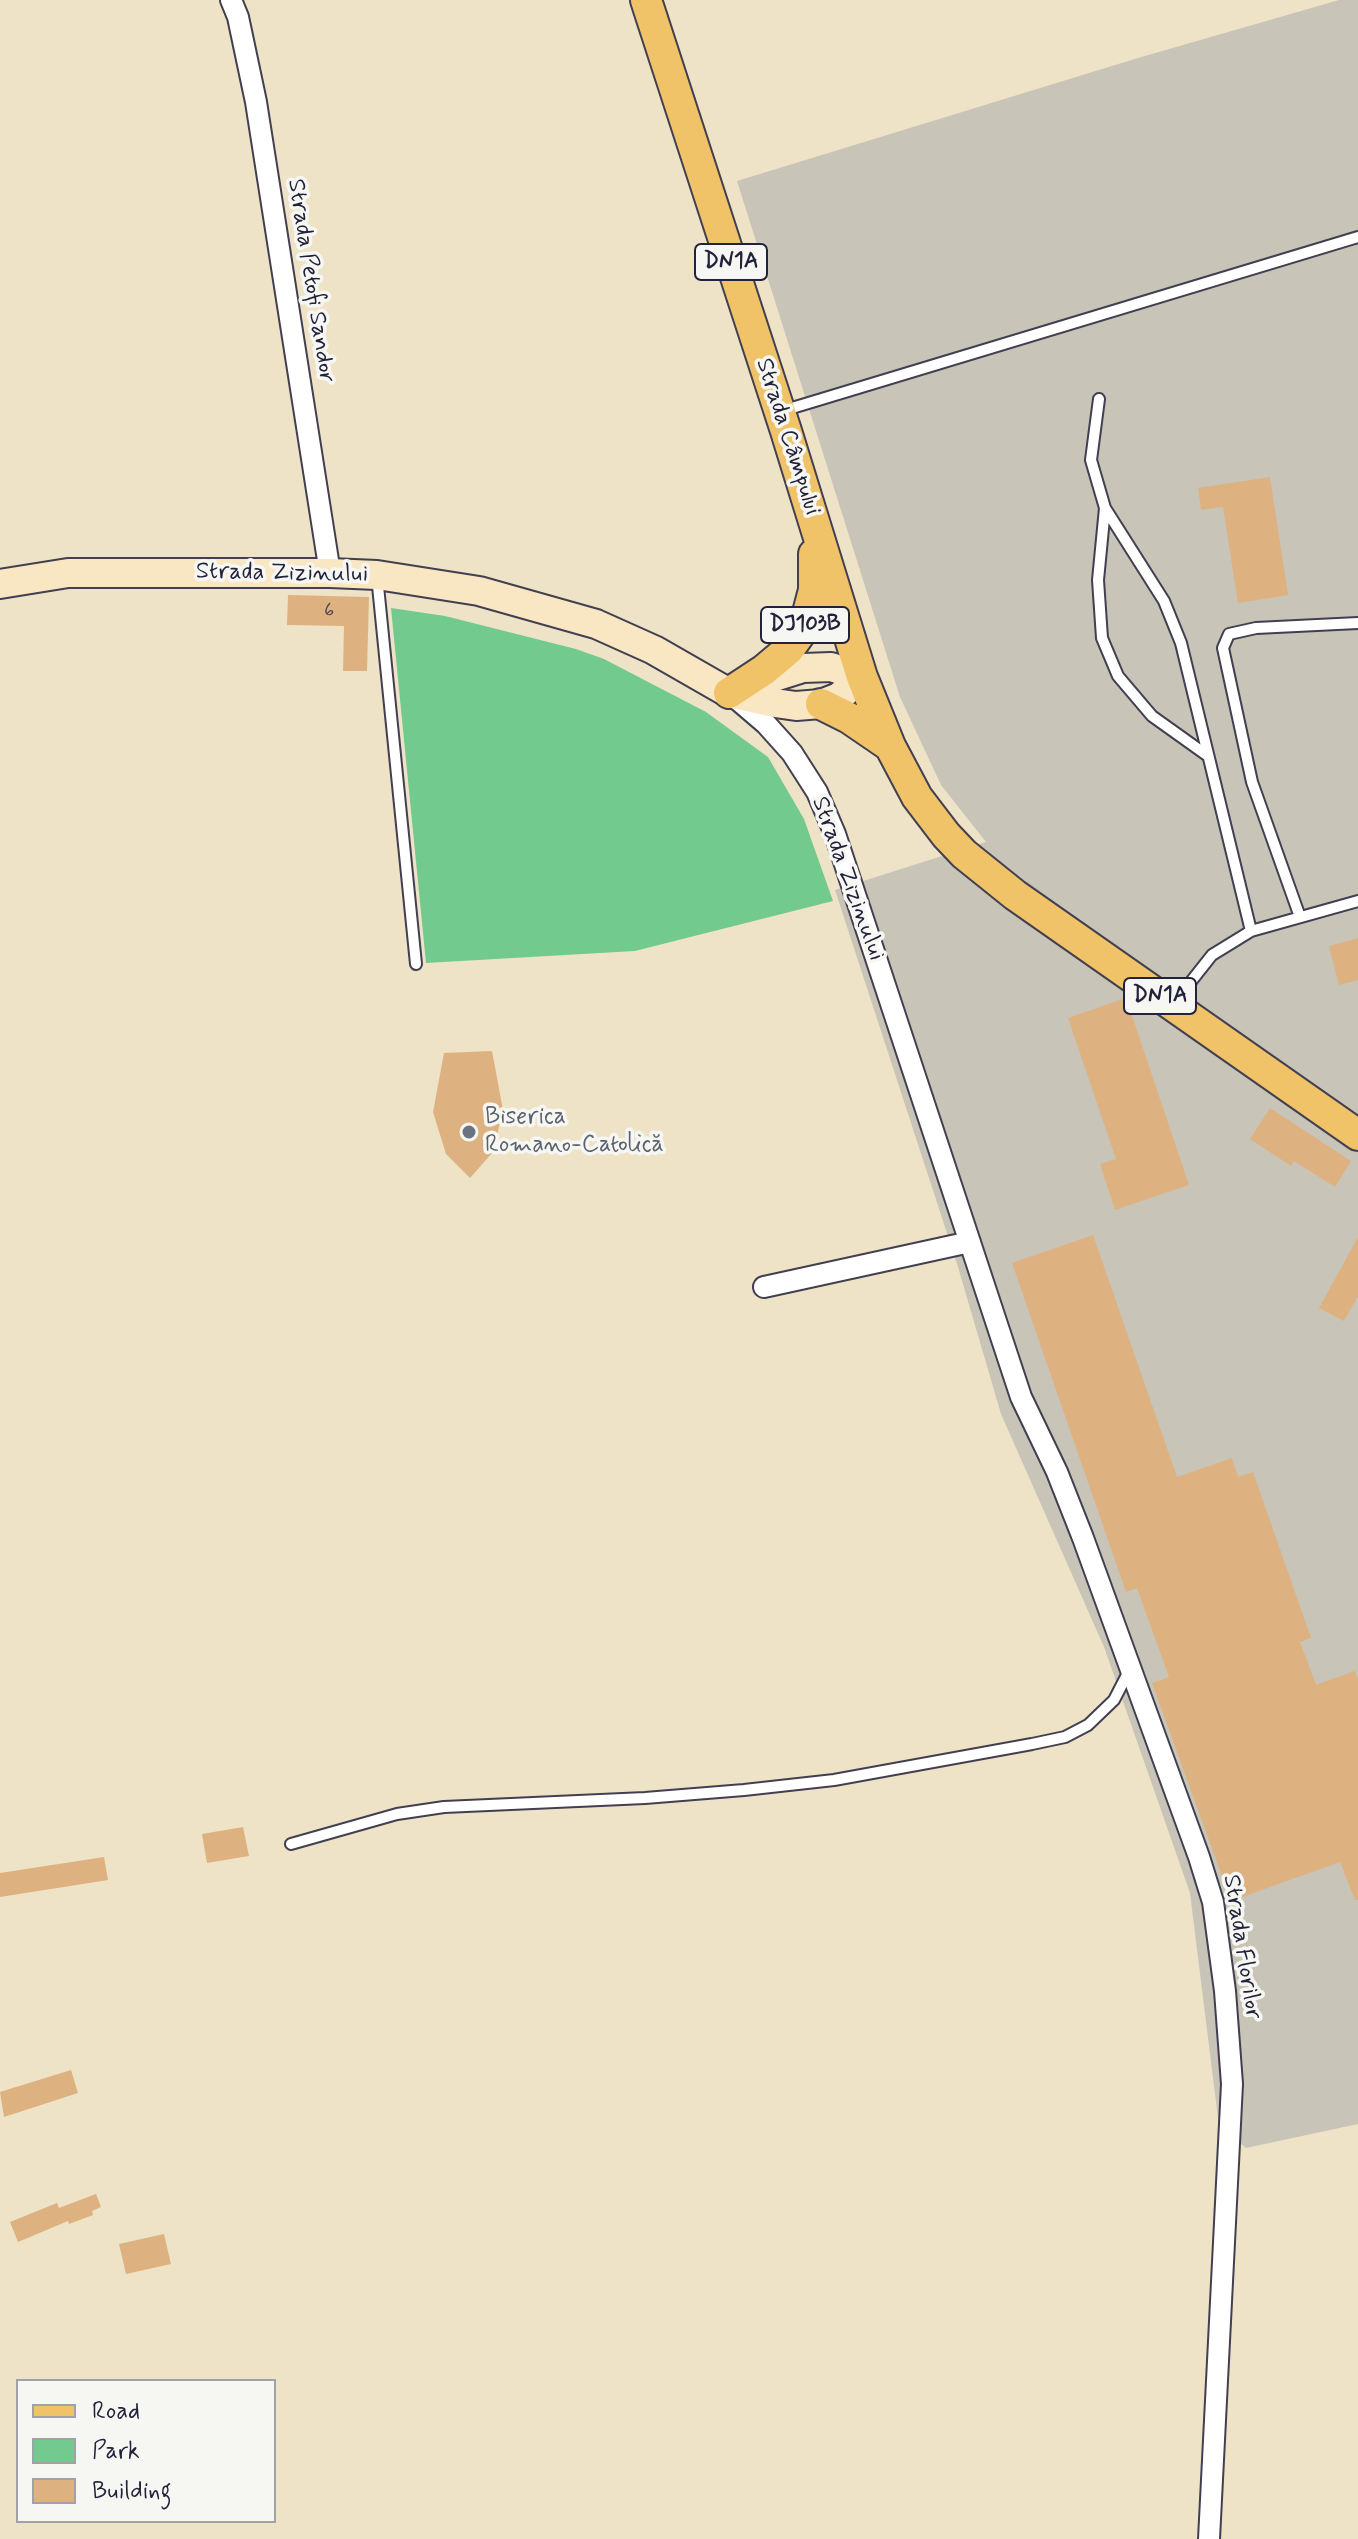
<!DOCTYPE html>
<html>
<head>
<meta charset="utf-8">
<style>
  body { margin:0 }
  #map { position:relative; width:1358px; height:2539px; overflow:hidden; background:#eee3c6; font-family:Mynerve,sans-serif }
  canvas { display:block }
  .legend { position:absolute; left:16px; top:2379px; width:260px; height:144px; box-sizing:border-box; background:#f6f6f2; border:2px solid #a1a1a9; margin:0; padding:10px 14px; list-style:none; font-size:24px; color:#22223b }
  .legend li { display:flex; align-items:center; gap:16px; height:40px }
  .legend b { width:40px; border:2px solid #a1a1a9 }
</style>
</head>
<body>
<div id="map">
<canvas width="1358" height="2539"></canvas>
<ul class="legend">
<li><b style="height:10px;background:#f1c369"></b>Road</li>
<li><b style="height:22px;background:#73ca8f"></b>Park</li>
<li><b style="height:22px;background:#ddb280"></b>Building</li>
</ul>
</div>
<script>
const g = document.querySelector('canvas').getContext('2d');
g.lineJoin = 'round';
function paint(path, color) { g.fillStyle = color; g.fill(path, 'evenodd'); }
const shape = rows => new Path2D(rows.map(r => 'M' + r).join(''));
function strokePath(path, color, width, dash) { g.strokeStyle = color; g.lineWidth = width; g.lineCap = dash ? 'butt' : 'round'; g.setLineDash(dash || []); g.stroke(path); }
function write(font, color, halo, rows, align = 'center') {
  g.font = font + ' Mynerve,sans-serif'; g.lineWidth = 7; g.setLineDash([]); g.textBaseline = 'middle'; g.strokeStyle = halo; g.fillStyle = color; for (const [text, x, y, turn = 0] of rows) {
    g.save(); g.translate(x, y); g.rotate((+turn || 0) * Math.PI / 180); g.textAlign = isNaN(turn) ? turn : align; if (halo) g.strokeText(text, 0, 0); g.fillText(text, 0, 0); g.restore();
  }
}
paint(shape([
  [1339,0,1358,0,1358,2124,1246,2148,1219,2126,1190,1893,1104,1647,1001,1414,958,1267,835,890,986,842,941,785,900,697,737,181,1138,58]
]), '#c8c4b8');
paint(shape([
  [391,608,445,616,576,649,604,659,706,712,768,757,804,819,833,901,635,951,426,963]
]), '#73ca8f');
paint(shape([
  [1270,477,1288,595,1238,603,1223,507,1201,510,1198,488],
  [288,595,369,597,367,671,343,671,344,626,287,625],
  [1358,938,1358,980,1339,985,1329,946],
  [1126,998,1189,1185,1115,1210,1100,1164,1116,1159,1068,1018],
  [492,1051,503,1110,493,1152,470,1178,446,1154,433,1112,444,1053],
  [1270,1108,1351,1161,1335,1187,1294,1161,1291,1166,1250,1139],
  [1093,1235,1177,1477,1232,1458,1238,1477,1253,1472,1311,1638,1300,1642,1316,1685,1355,1671,1358,1680,1358,1900,1355,1900,1340,1862,1231,1901,1152,1683,1169,1677,1137,1588,1126,1592,1012,1263],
  [1358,1237,1358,1296,1344,1321,1319,1308],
  [243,1827,249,1856,207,1863,202,1834],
  [104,1857,108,1880,0,1897,0,1873],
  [71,2070,78,2093,4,2117,0,2092],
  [96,2194,101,2207,92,2211,93,2215,69,2224,68,2221,18,2242,10,2222,57,2203,59,2208],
  [164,2234,171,2264,126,2274,119,2244]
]), '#ddb280');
const lane = shape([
  [1099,399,1091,460,1105,508,1164,601,1181,643,1251,931],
  [782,411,1358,237],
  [1105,508,1098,580,1102,638,1118,676,1152,716,1208,756],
  [377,576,416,964],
  [1300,917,1252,782,1223,648,1229,634,1256,628,1358,623],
  [1174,1003,1212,955,1251,931,1358,901],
  [291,1844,397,1814,444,1807,645,1798,744,1790,834,1780,1032,1744,1065,1737,1088,1725,1114,1700,1129,1671]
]);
const street = shape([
  [231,0,238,17,256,102,330,573],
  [732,695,766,724,792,753,817,792,835,834,1021,1397,1057,1472,1083,1538,1199,1857,1213,1902,1225,1991,1232,2084,1209,2539],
  [764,1287,970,1242]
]);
const secondary = shape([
  [0,584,68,573,330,573,377,575,479,591,596,624,654,650,729,693,775,703,796,706,821,704,839,697,862,677],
  [749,685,803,668,831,667,862,677]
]);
const primary = shape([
  [646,0,786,431,862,677,890,746,917,797,946,835,964,854,1015,895,1358,1135],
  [729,693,764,670,789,649,804,628,814,590,814,554],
  [821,704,849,718,890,746]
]);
strokePath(lane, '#413f50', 14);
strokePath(street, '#413f50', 24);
strokePath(secondary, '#413f50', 32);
strokePath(primary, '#413f50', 34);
strokePath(lane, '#fff', 10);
strokePath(street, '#fff', 20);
strokePath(secondary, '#f9e7c3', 28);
strokePath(primary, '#f1c369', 30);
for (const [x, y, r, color] of [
  [469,1132,8,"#6b7280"]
]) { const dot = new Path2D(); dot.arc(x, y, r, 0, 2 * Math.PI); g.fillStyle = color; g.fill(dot); strokePath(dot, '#f6f6f2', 3); }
write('20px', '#51464c', null, [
  ["6",329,612]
]);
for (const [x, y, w] of [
  [731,262,72],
  [805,625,88],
  [1160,996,72]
]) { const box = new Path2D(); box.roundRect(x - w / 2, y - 18, w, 36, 6); g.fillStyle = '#f6f6f2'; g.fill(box); strokePath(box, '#22223b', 2); }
write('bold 22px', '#22223b', null, [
  ["DN1A",731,262],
  ["DJ103B",805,625],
  ["DN1A",1160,996]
]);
write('24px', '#22223b', '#f6f6f2', [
  ["Strada Petofi Sandor",310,281,81],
  ["Strada Câmpului",787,437,72],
  ["Strada Zizinului",282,574,1],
  ["Strada Zizinului",847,879,70],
  ["Strada Florilor",1241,1947,81]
]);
write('24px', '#5b616d', '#f6f6f2', [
  ["Biserica",485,1118],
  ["Romano-Catolică",485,1146]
], 'left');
</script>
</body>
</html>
